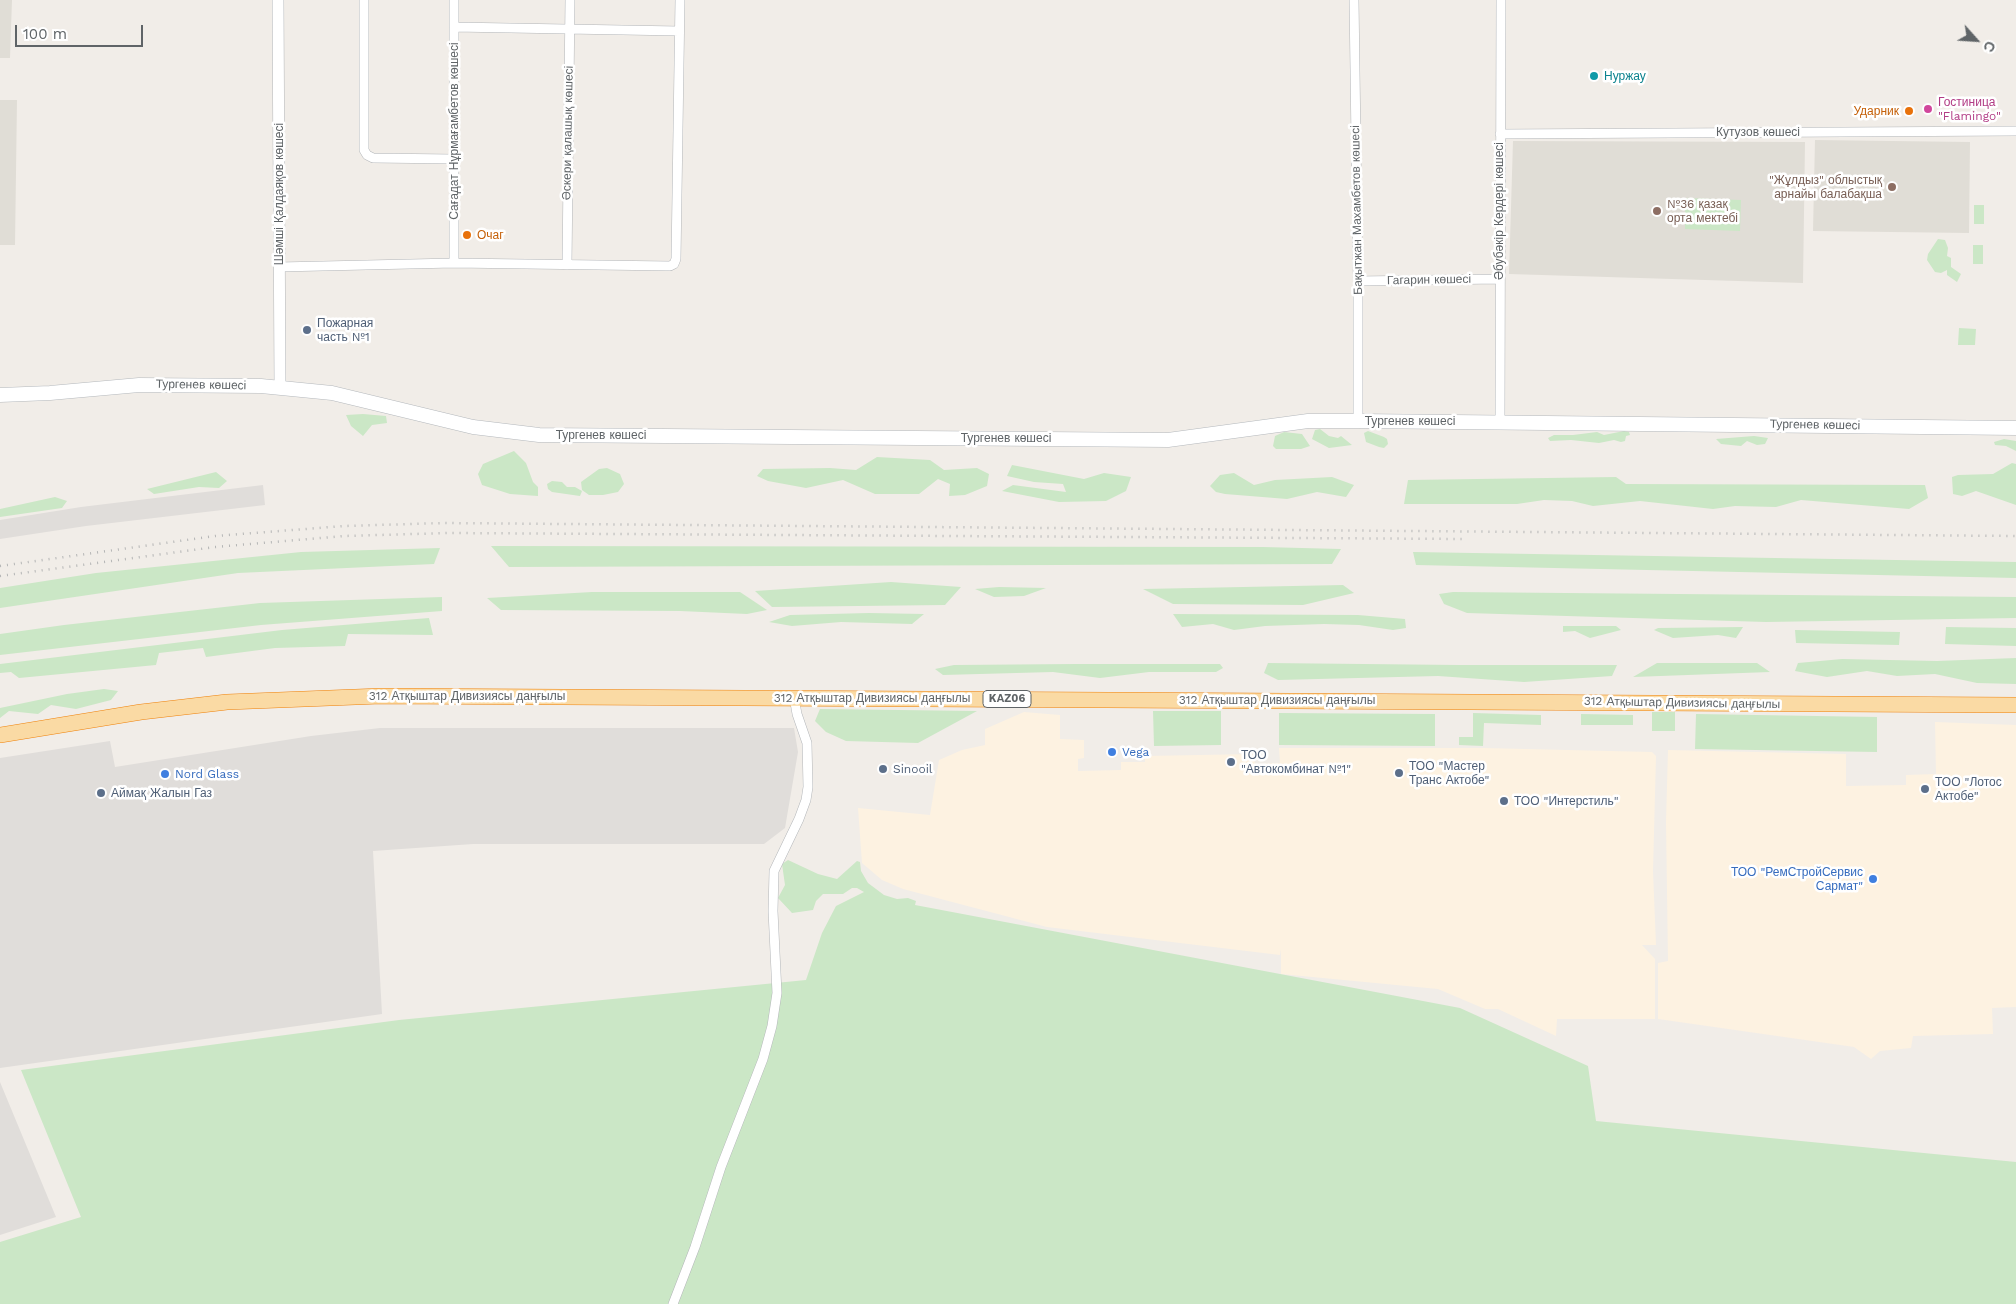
<!DOCTYPE html>
<html>
<head>
<meta charset="utf-8">
<style>
  body { margin:0 }
  #map { position:relative; width:2016px; height:1304px; overflow:hidden; background:#f1ede8; font-family:"Work Sans",sans-serif }
  canvas { display:block }
  .north { position:absolute; left:1951px; top:15px; width:50px; height:50px; -webkit-text-stroke:4px #fff; paint-order:stroke; rotate:116deg; font-size:14px; font-weight:700; line-height:20px; text-align:center; color:#5f6467 }
  .north::after { content:''; display:block; margin:auto; width:18px; height:22px; background:#5f6467; clip-path:polygon(50% 0,100% 100%,50% 72%,0 100%) }
  .scale { position:absolute; left:15px; top:25px; width:128px; height:22px; box-sizing:border-box; border:2px solid #5f6467; border-top:0; padding-left:6px; font-size:15px; line-height:18px; white-space:nowrap; color:#5f6467; -webkit-text-stroke:4px #fff; paint-order:stroke }
</style>
</head>
<body>
<div id="map">
<canvas width="2016" height="1304"></canvas>
<div class="north">С</div>
<div class="scale">100 m</div>
</div>
<script>
const g = document.querySelector('canvas').getContext('2d');
g.lineJoin = 'round';
function paint(path, color) { g.fillStyle = color; g.fill(path, 'evenodd'); }
const shape = rows => new Path2D(rows.map(r => 'M' + r).join(''));
function strokePath(path, color, width, dash) { g.strokeStyle = color; g.lineWidth = width; g.lineCap = dash ? 'butt' : 'round'; g.setLineDash(dash || []); g.stroke(path); }
function write(font, color, halo, rows, align = 'center') {
  g.font = font + ' "Work Sans",sans-serif'; g.lineWidth = 5; g.setLineDash([]); g.textBaseline = 'middle'; g.strokeStyle = halo; g.fillStyle = color; for (const [text, x, y, turn = 0] of rows) {
    g.save(); g.translate(x, y); g.rotate((+turn || 0) * Math.PI / 180); g.textAlign = isNaN(turn) ? turn : align; if (halo) g.strokeText(text, 0, 0); g.fillText(text, 0, 0); g.restore();
  }
}
paint(shape([
  [1024,712,1060,715,1060,739,1084,740,1084,758,1078,759,1078,771,1121,770,1121,762,1145,762,1145,756,1254,754,1255,764,1280,763,1279,748,1483,748,1652,752,1656,756,1653,871,1656,945,1642,945,1655,959,1655,1019,1557,1019,1556,1036,1498,1009,1485,1009,1438,989,1281,974,1281,949,1280,955,1047,927,903,889,882,880,862,863,858,808,930,815,939,760,962,750,985,745,985,729],
  [1935,722,2016,725,2016,1007,1992,1008,1993,1034,1913,1036,1911,1048,1880,1051,1871,1059,1854,1047,1658,1019,1658,963,1668,961,1666,822,1668,750,1846,754,1846,786,1906,785,1906,775,1936,774]
]), '#fdf2e1');
paint(shape([
  [263,485,265,505,86,526,0,539,0,520,81,507],
  [380,728,794,728,798,752,785,828,764,844,473,844,373,851,382,1014,0,1068,0,758,110,741,115,767,311,736],
  [0,1082,56,1217,0,1235]
]), '#e0ddda');
paint(shape([
  [0,0,12,0,10,58,0,58],
  [0,100,17,100,15,245,0,245],
  [1815,140,1970,142,1969,233,1813,231],
  [1513,141,1805,142,1803,283,1509,274]
]), '#e0ddd6');
paint(shape([
  [1685,198,1741,200,1740,231,1685,229],
  [1974,205,1984,205,1984,224,1974,224],
  [1938,239,1945,240,1948,248,1947,256,1951,258,1951,267,1961,274,1957,282,1947,275,1947,270,1941,273,1935,272,1927,260,1928,254],
  [1973,245,1983,245,1983,264,1973,264],
  [1959,328,1976,329,1975,345,1958,345],
  [363,414,386,416,387,423,372,425,363,436,351,426,346,415],
  [1320,429,1329,436,1338,438,1341,436,1352,445,1329,448,1312,439,1315,430],
  [1368,431,1384,437,1387,439,1388,444,1384,448,1379,447,1366,442,1364,433],
  [1624,431,1629,432,1630,435,1626,436,1625,441,1621,442,1614,440,1599,443,1571,440,1550,441,1548,438,1554,435,1573,435,1597,432,1604,435],
  [1284,432,1302,434,1310,446,1301,449,1276,449,1273,446,1275,436],
  [1754,436,1768,438,1765,444,1757,445,1747,441,1741,446,1721,444,1716,439],
  [2004,439,2016,441,2016,451,2006,446,1995,445,1994,442],
  [514,451,526,463,533,482,538,487,538,496,510,494,482,485,478,474,483,464],
  [877,457,930,460,944,470,977,468,989,474,987,486,965,495,949,496,950,484,938,479,919,494,875,494,843,480,806,488,768,481,757,476,763,469,830,468,856,470],
  [2012,463,2016,464,2016,505,1976,491,1962,496,1953,494,1952,477,1958,475,1993,474],
  [1012,465,1084,479,1104,473,1131,477,1126,491,1106,501,1059,502,1002,491,1013,485,1066,492,1063,484,1034,482,1007,476],
  [607,468,620,474,624,484,618,492,603,495,589,495,582,490,581,482,599,469],
  [216,472,227,481,219,488,199,487,154,494,147,489],
  [1234,473,1254,485,1275,480,1332,477,1354,485,1346,497,1317,492,1287,499,1225,494,1216,492,1210,486,1220,475],
  [1616,477,1626,484,1925,485,1928,498,1909,509,1801,500,1776,507,1735,506,1713,509,1640,501,1593,506,1572,501,1544,500,1517,504,1404,504,1408,480],
  [552,481,562,482,567,487,575,487,582,491,580,496,552,492,548,489,547,484],
  [55,497,67,501,62,508,0,517,0,509],
  [491,546,1263,547,1341,549,1332,564,509,567],
  [440,548,434,564,238,573,0,608,0,588,96,573,301,552],
  [1413,552,2016,562,2016,578,1416,565],
  [891,582,961,587,945,605,772,607,755,591],
  [1343,585,1354,593,1303,605,1173,604,1143,589],
  [999,587,1046,588,1024,596,994,597,975,589],
  [592,592,740,592,767,610,747,614,680,611,501,610,487,598],
  [1453,592,2016,597,2016,618,1766,622,1467,613,1444,604,1439,594],
  [442,597,442,611,261,625,0,655,0,634,64,625,260,603],
  [869,613,924,614,912,624,841,622,792,626,769,622,790,615],
  [1173,614,1358,615,1405,619,1406,628,1393,630,1359,625,1324,624,1265,626,1234,630,1213,624,1182,627],
  [429,618,433,635,348,634,345,646,275,648,206,657,203,648,159,653,156,665,19,678,11,672,0,673,0,664,282,630],
  [1563,626,1616,626,1621,630,1590,638,1575,631,1563,632],
  [1743,627,1736,638,1718,635,1673,638,1654,630,1658,628],
  [1946,627,2016,628,2016,646,1945,644],
  [1795,630,1900,632,1899,645,1796,643],
  [2016,658,2016,684,1977,683,1935,674,1897,676,1867,671,1827,677,1795,671,1798,663,1842,659,1937,661],
  [1268,663,1459,665,1617,665,1612,676,1524,682,1438,676,1278,680,1264,673],
  [1657,663,1757,663,1770,672,1633,677],
  [1075,664,1220,664,1223,668,1216,672,1149,672,1100,678,1053,672,943,675,935,669,954,665],
  [104,689,118,691,111,700,76,709,51,705,38,714,9,711,0,718,0,708,67,694],
  [820,709,977,711,918,743,846,741,826,732,815,721],
  [1153,711,1221,711,1221,745,1154,746],
  [1652,712,1675,712,1675,731,1652,731],
  [1279,713,1435,714,1435,746,1279,745],
  [1473,713,1541,715,1541,725,1484,723,1483,746,1459,745,1459,737,1473,737],
  [1581,714,1633,715,1633,725,1581,725],
  [1696,714,1877,717,1877,752,1695,749],
  [788,860,818,874,837,879,857,861,860,862,861,871,868,883,884,895,897,899,908,898,916,901,915,905,1460,1008,1588,1066,1596,1121,2016,1162,2016,1304,0,1304,0,1242,81,1217,21,1070,399,1020,806,980,822,933,836,906,864,892,857,888,852,888,843,894,823,894,816,901,813,910,792,913,778,898,785,885,782,864]
]), '#cbe7c6');
const minor = shape([
  [364,0,364,150,367,155,373,158,453,159],
  [454,0,454,263],
  [1354,0,1358,281,1358,421],
  [454,27,679,31],
  [1500,134,2016,131],
  [567,265,570,0],
  [279,267,454,263,670,266,674,264,676,259,680,0],
  [1358,281,1499,279],
  [1500,422,1501,0],
  [673,1304,695,1247,721,1167,763,1059,772,1026,777,993,773,911,774,871,799,819,806,800,808,787,807,743,797,714,794,697]
]);
const tertiary = shape([
  [278,0,280,388]
]);
const secondary = shape([
  [0,395,50,393,139,385,261,386,332,393,473,427,539,435,1168,440,1308,421,1358,421,2016,428]
]);
const trunk = shape([
  [0,735,141,712,227,702,381,696,2016,705]
]);
strokePath(minor, '#b3b6b9', 10);
strokePath(tertiary, '#b3b6b9', 12);
strokePath(secondary, '#b4b8bc', 15);
strokePath(trunk, '#ef8109', 16);
strokePath(minor, '#fff', 9);
strokePath(tertiary, '#fff', 11);
strokePath(secondary, '#fff', 14);
strokePath(trunk, '#fadaa4', 15);
strokePath(shape([
  [0,566,215,536,344,526,444,523,2016,536],
  [0,576,215,547,344,536,448,533,1463,539]
]), '#b4b5b5', 2.5, [1, 6]);
for (const [x, y, r, color] of [
  [1594,76,5,"#0f9aa8"],
  [1928,109,5,"#d1479c"],
  [1909,111,5,"#e8710a"],
  [1892,187,5,"#8d6e63"],
  [1657,211,5,"#8d6e63"],
  [467,235,5,"#e8710a"],
  [307,330,5,"#5c6f8a"],
  [1112,752,5,"#3f7fe0"],
  [1231,762,5,"#5c6f8a"],
  [883,769,5,"#5c6f8a"],
  [1399,773,5,"#5c6f8a"],
  [165,774,5,"#3f7fe0"],
  [1925,789,5,"#5c6f8a"],
  [101,793,5,"#5c6f8a"],
  [1504,801,5,"#5c6f8a"],
  [1873,879,5,"#3f7fe0"]
]) { const dot = new Path2D(); dot.arc(x, y, r, 0, 2 * Math.PI); g.fillStyle = color; g.fill(dot); strokePath(dot, '#fff', 2); }
for (const [x, y, w] of [
  [1007,699,48]
]) { const box = new Path2D(); box.roundRect(x - w / 2, y - 8.5, w, 17, 4); g.fillStyle = '#fff'; g.fill(box); strokePath(box, '#5f6467', 1); }
write('bold 11px', '#5f6467', null, [
  ["KАZ06",1007,699]
]);
write('12px', '#0d838f', '#fff', [
  ["Нуржау",1604,76]
], 'left');
write('12px', '#b23c85', '#fff', [
  ["Гостиница",1938,102],
  ["\"Flamingo\"",1938,116]
], 'left');
write('12px', '#c56008', '#fff', [
  ["Ударник",1899,111],
  ["Очаг",477,235,"left"]
], 'right');
write('12px', '#5f6467', '#fff', [
  ["Сағадат Нұрмағамбетов көшесі",454,131,-90],
  ["Кутузов көшесі",1758,132],
  ["Әскери қалашық көшесі",568,133,-89],
  ["Шәмші Қалдаяқов көшесі",279,194,-90],
  ["Бақытжан Махамбетов көшесі",1357,210,-91],
  ["Әбубәкір Кердері көшесі",1499,211,-90],
  ["Гагарин көшесі",1429,280,-1],
  ["Тургенев көшесі",201,385,1],
  ["Тургенев көшесі",1410,421],
  ["Тургенев көшесі",1815,425,1],
  ["Тургенев көшесі",601,435],
  ["Тургенев көшесі",1006,438],
  ["312 Атқыштар Дивизиясы даңғылы",467,696],
  ["312 Атқыштар Дивизиясы даңғылы",872,698],
  ["312 Атқыштар Дивизиясы даңғылы",1277,700],
  ["312 Атқыштар Дивизиясы даңғылы",1682,703,1]
]);
write('12px', '#785e54', '#fff', [
  ["\"Жұлдыз\" облыстық",1882,180],
  ["арнайы балабақша",1882,194],
  ["№36 қазақ",1667,204,"left"],
  ["орта мектебі",1667,218,"left"]
], 'right');
write('12px', '#4e5e75', '#fff', [
  ["Пожарная",317,323],
  ["часть №1",317,337],
  ["ТОО",1241,755],
  ["\"Автокомбинат №1\"",1241,769],
  ["ТОО \"Мастер",1409,766],
  ["Транс Актобе\"",1409,780],
  ["Sinooil",893,769],
  ["ТОО \"Лотос",1935,782],
  ["Актобе\"",1935,796],
  ["Аймақ Жалын Газ",111,793],
  ["ТОО \"Интерстиль\"",1514,801]
], 'left');
write('12px', '#366cbe', '#fff', [
  ["Vega",1122,752],
  ["Nord Glass",175,774],
  ["ТОО \"РемСтройСервис",1863,872,"right"],
  ["Сармат\"",1863,886,"right"]
], 'left');
</script>
</body>
</html>
